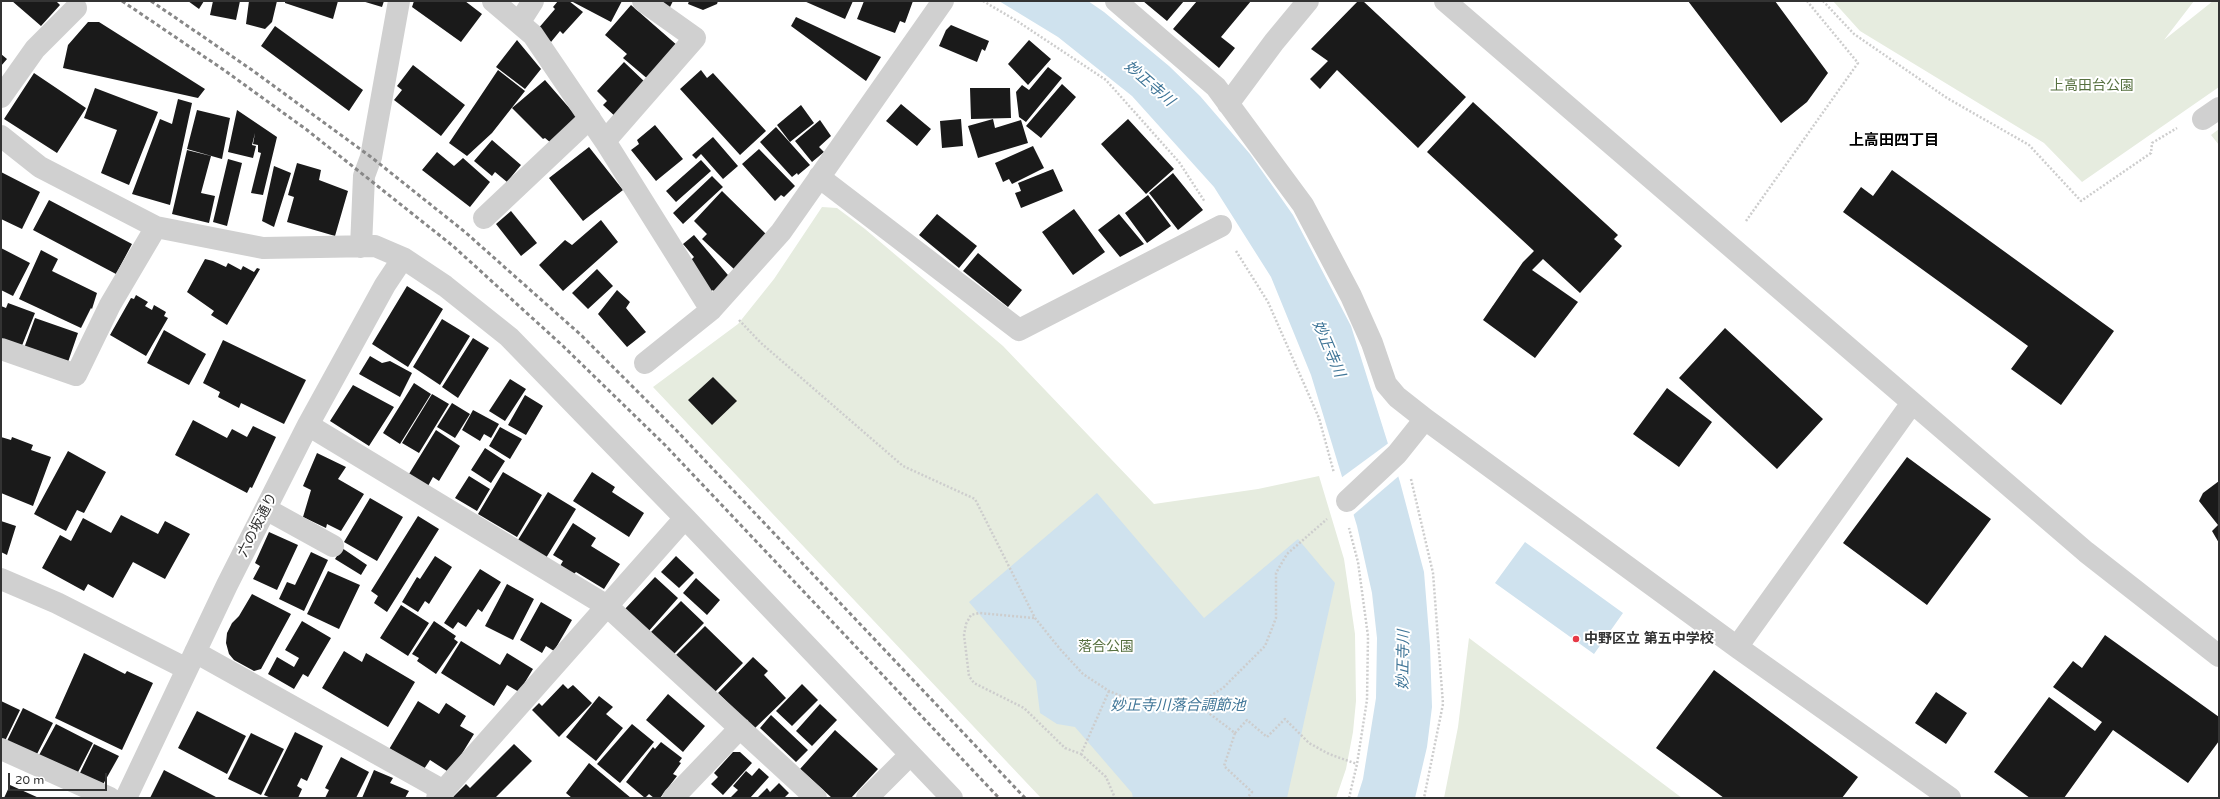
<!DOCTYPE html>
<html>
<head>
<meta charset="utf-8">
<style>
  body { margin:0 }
  #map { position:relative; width:2220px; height:799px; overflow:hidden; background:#fff; font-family:"Varela Round",sans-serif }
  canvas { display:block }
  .frame { position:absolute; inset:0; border:2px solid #333; pointer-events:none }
  .scale { position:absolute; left:8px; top:773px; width:99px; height:18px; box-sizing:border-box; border:2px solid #333; border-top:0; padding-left:5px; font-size:12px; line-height:14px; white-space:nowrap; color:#333; -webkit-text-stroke:3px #fff; paint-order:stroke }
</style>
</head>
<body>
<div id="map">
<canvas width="2220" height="799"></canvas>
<div class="frame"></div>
<div class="scale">20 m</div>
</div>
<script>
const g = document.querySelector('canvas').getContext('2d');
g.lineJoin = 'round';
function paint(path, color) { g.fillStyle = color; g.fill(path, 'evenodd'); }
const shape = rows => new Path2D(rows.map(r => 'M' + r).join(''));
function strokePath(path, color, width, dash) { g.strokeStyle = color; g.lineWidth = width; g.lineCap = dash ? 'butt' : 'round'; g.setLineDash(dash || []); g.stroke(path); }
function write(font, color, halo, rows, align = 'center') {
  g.font = font + ' "Varela Round","Noto Sans JP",sans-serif'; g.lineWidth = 4; g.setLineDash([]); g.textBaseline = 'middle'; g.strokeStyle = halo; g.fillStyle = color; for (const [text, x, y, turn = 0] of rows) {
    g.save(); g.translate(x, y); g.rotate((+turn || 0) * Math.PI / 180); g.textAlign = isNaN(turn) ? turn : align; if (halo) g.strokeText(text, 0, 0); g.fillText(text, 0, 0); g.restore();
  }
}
paint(shape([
  [1833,1,2194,1,2164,40,2213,1,2219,1,2219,87,2082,182,2044,143,1860,31],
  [2219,129,2219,145,2211,135],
  [822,207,837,208,865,229,1003,346,1154,504,1258,489,1319,476,1344,559,1355,634,1356,701,1353,732,1346,769,1336,798,1041,798,653,387,738,324,774,279],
  [1469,638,1682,798,1444,798,1458,727]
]), '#e6ecdf');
paint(shape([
  [999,1,1088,1,1104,12,1169,66,1200,96,1250,154,1293,215,1351,326,1400,482,1424,572,1430,646,1432,707,1427,747,1415,798,1357,798,1363,779,1376,698,1377,638,1372,593,1357,526,1311,375,1271,277,1214,187,1132,96,1058,37],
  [1097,493,1204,618,1298,539,1335,583,1287,798,1133,798,1132,793,1075,727,1057,724,1040,713,1036,681,969,602],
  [1525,542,1623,613,1594,654,1495,583]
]), '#cfe2ee');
paint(shape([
  [1390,442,1400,475,1352,516,1341,478]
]), '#fff');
paint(shape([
  [12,1,56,1,60,5,41,26],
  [188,1,204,1,199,9],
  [213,1,240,1,236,20,210,15],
  [249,1,277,1,272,22,265,29,246,24],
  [285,1,338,1,333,19,285,3],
  [362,1,384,1,382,7],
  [414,1,465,1,482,14,461,42,412,7],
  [558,1,569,1,583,12,563,34,560,31,551,42,537,30,555,9,553,7],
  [571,1,622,1,611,22],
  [653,1,673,1,669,9],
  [689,1,718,1,717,4,703,10,688,4],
  [804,1,853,1,845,19],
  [864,1,913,1,905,23,900,21,895,33,857,19],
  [1143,1,1184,1,1167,21],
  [1197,1,1251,1,1221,37,1235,48,1219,68,1173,29],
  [1358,1,1363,1,1466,97,1418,148,1337,70,1320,89,1310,79,1328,61,1311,49],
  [1688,1,1775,1,1828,73,1807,102,1781,123],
  [631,5,678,46,649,80,623,58,627,54,605,35],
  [796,17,881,57,866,81,791,26],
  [88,22,99,22,205,89,198,98,63,68,68,45],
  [951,25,989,41,985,51,982,49,977,62,939,46,946,30],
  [275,26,363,90,349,111,261,46],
  [517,40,541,69,525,89,496,67],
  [1029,40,1051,59,1028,85,1008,64],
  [1,54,7,59,1,66],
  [624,62,647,84,619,120,603,105,607,101,597,91],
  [413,65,465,105,441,136,394,100,402,90,397,86],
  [1048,67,1062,78,1026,122,1019,117,1016,92,1022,85,1029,90],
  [498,70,525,91,492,133,467,156,449,143],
  [701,70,707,78,713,73,766,131,740,155,680,89],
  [34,73,86,108,57,153,4,119],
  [545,80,578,118,551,143,545,138,543,139,512,108],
  [1062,84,1076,97,1041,138,1026,126],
  [95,88,158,112,129,185,101,173,117,130,84,118],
  [970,88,1010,88,1011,118,971,119],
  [178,99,192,103,170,205,132,194,160,119,172,124],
  [1473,102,1618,235,1614,239,1622,246,1580,293,1543,259,1532,270,1578,302,1535,358,1483,320,1523,262,1534,251,1427,152],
  [901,104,931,129,917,146,886,121],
  [801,105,814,123,790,142,777,125],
  [197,110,230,118,222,159,187,149],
  [237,110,277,137,263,195,251,193,261,153,258,152,258,145,253,144,255,133,252,145,256,146,253,158,228,152],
  [961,119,963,146,942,148,940,121],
  [993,119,995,128,1021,120,1028,143,978,158,968,126],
  [1128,119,1174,169,1146,194,1101,144],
  [820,120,831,136,819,147,824,152,812,162,795,141],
  [655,125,683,159,656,181,631,150,639,144,637,140],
  [776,127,810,165,798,175,797,173,792,177,760,142],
  [713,137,738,166,723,179,701,154,696,159,692,155],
  [492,140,521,165,507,182,495,172,492,176,474,161],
  [1033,146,1044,168,1012,184,1009,179,1003,182,995,163],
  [589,147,623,190,583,221,549,178],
  [759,149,795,186,784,197,781,195,775,201,742,164],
  [187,150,211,156,201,193,215,196,209,223,172,214],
  [437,152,454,166,463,158,490,182,470,207,422,170],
  [228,159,242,163,227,226,213,222],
  [701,160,711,171,676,202,666,191],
  [297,163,321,170,319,180,348,191,335,236,287,222,294,197,288,195],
  [274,166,291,173,274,227,262,221],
  [1053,169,1063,191,1021,208,1015,193,1021,191,1018,183],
  [1892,170,2114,331,2061,405,2011,369,2028,346,1843,212,1861,187,1873,196],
  [1,172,40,192,22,229,1,219],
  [1173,173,1203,210,1178,230,1149,193],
  [712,176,723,187,683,224,673,213],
  [722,191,768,236,735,270,702,239,707,234,694,221],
  [1148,195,1171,226,1147,243,1125,213],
  [49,200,132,244,116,274,33,230],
  [1074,209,1105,252,1073,275,1042,232],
  [511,211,537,243,521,256,496,224],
  [937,214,977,246,959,268,919,235],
  [1119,214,1144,244,1120,257,1098,230],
  [601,220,618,242,563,291,539,265,565,240,572,245],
  [694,235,733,281,716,295,713,290,710,292,690,261,694,257,683,244],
  [1,248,30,263,13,296,1,290],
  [41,250,58,259,52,271,97,293,92,309,91,308,81,328,19,299],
  [978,253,1022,290,1008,307,963,271],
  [205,259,213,261,226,267,228,263,241,270,243,266,254,272,257,268,260,269,227,325,211,315,214,311,187,292],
  [597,269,613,286,588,309,572,293],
  [407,286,443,309,408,367,372,344],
  [617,290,630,302,626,308,646,332,627,347,598,314],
  [136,295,148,302,145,306,152,310,154,305,166,312,164,316,168,318,146,356,110,335,131,298,134,299],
  [8,303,35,313,21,348,1,340,1,306,6,308],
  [35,318,78,333,68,362,23,351],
  [442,319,470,336,440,385,413,367],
  [1725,328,1823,419,1777,469,1679,378],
  [164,330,206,354,189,385,147,363],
  [473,338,489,348,458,398,442,387],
  [223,340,306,380,284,424,241,403,239,408,218,397,220,392,203,383],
  [370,356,382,363,390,361,412,373,400,397,359,374],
  [713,377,737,401,712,425,688,400],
  [510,379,526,389,505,421,489,411],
  [414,383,431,394,400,444,383,433],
  [353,385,394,407,369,446,330,421],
  [1667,388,1712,422,1679,467,1633,434],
  [432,394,449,404,419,453,402,443],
  [525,395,543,406,526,435,508,425],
  [452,403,470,414,455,438,437,427],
  [473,410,499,424,491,438,484,434,480,441,462,430],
  [193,420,227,438,232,429,247,437,253,426,276,437,252,488,250,487,247,493,175,455],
  [500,427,522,439,510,459,489,446],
  [436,430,460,446,439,481,433,477,428,486,409,474],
  [1,437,11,440,12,437,33,445,31,450,51,457,33,506,1,493],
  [485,448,505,461,491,483,471,470],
  [68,451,106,472,84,513,77,510,66,531,34,514],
  [317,453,346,467,338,479,364,494,341,531,327,524,326,528,303,517,311,490,303,486],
  [1907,457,1991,519,1927,605,1843,543],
  [503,472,542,495,517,537,478,514],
  [592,472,615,487,612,492,644,513,629,537,573,501],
  [469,476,490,489,477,511,455,498],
  [2219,481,2219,543,2212,531,2218,525,2199,501,2203,493],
  [548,492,576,509,546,558,518,540],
  [370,498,403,517,377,561,344,542],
  [121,515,158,534,165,521,190,534,165,579,133,562,113,598,88,584,84,591,42,568,60,535,71,541,83,518,111,533],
  [418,516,439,529,387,612,374,603,378,596,371,591],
  [1,521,16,526,7,555,1,552],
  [573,523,596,538,591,546,620,564,604,589,576,572,574,574,560,566,563,561,553,555],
  [269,532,298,545,277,590,253,579,260,566,255,563],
  [342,548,367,565,361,575,335,559],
  [311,552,328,560,304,611,279,599,287,582,295,585],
  [435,556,452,567,429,604,425,601,418,612,402,602,417,577,420,579],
  [676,556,694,573,679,588,661,572],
  [480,569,501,582,482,612,478,609,466,627,458,622,453,629,444,623],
  [328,571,360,585,339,629,307,614],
  [655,577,678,598,648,632,624,610],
  [696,578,720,600,707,615,683,593],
  [507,584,534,599,513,640,485,626],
  [252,594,291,614,261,669,254,671,234,660,229,654,226,643,227,633,232,623,239,616],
  [681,601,704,623,673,655,650,633],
  [541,602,572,620,554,651,546,646,542,653,520,640],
  [401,605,429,623,408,656,380,638],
  [302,621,331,638,308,677,303,674,294,689,268,674,277,657,294,667,299,658,285,650],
  [434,621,456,636,454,639,458,642,436,674,417,661,419,658,412,654],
  [705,626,743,663,714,693,675,656],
  [2105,635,2219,717,2219,741,2188,783,2113,730,2064,798,2030,798,1994,772,2049,697,2095,731,2102,722,2053,687,2073,661,2082,668],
  [461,641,500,665,507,653,533,669,519,692,507,685,494,706,441,673],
  [344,651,362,662,366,653,415,682,388,727,322,688],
  [84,653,125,674,127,671,153,683,122,750,55,718],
  [753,657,768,671,764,675,786,698,754,729,718,693],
  [1714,670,1858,777,1842,798,1724,798,1656,748],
  [563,684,568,689,573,685,592,703,559,737,532,710,539,703,542,706],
  [802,684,818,700,792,726,776,711],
  [1936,692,1967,713,1946,744,1915,723],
  [668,694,705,726,683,752,646,720],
  [599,696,613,707,606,714,623,728,596,761,566,737],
  [1,701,20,710,5,741,1,739],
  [418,701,439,714,446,703,466,716,460,726,474,734,450,773,430,760,422,772,388,751],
  [820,704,837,720,812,746,796,731],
  [23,708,53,723,36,756,7,741],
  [197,711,246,736,227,774,178,748],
  [771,715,808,750,796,762,760,728],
  [56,724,93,743,76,776,38,757],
  [632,724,654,742,620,783,597,764],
  [835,730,878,769,851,798,832,798,800,769],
  [295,732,323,746,307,781,301,778,297,786,302,789,298,798,271,798,264,795],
  [251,733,284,749,261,795,228,779],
  [661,742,682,758,679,762,681,763,673,774,677,776,660,798,654,798,649,794,645,798,626,782,653,747,655,749],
  [94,744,119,756,101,788,78,777],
  [514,744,532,761,495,798,453,797,466,784,470,788],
  [733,752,740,752,752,763,723,795,711,784,718,777,714,773],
  [341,757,369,772,356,798,325,798,329,790,325,788],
  [589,763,631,798,572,798,566,793],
  [759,768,769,777,750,798,730,798,738,790,733,786,746,771,752,776],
  [164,770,216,797,215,798,150,798],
  [374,770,393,778,390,783,409,791,405,798,362,798],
  [779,783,789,793,784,798,757,798,767,788,770,792],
  [10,785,39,798,4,798]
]), '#1a1a1a');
strokePath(shape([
  [983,1,1017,21,1106,80,1179,162,1205,202],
  [1823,1,1854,34,1947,98,2029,145,2081,201,2151,153,2152,143,2177,128],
  [1746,221,1858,63,1807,1],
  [1236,251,1268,302,1319,418,1334,473],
  [739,320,761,343,903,466,975,499,1035,618,1060,649,1083,674,1109,691,1138,703,1168,710,1197,704,1223,688,1265,646,1276,618,1276,573,1287,554,1327,519],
  [1411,479,1433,573,1443,704,1424,798],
  [1034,618,979,613,971,615,966,624,964,635,969,676,974,683,1024,708,1065,748,1081,754,1109,691],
  [1197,704,1235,733,1224,766,1252,792,1247,798],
  [1235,733,1247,720,1267,737,1285,719,1309,743,1329,754,1357,764],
  [1081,754,1106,777,1115,798],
  [1349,798,1357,764,1367,700,1368,636,1358,562,1349,528]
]), '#cdcdcd', 2.5, [2, 2]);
strokePath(shape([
  [493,1,533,35,605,141,711,310],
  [1116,1,1216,87,1303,205,1351,296,1372,343,1386,384,1397,397,1425,419],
  [1445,1,2086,552,2219,656],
  [519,23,533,1],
  [1,97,35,49,76,8],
  [1228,104,1274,42,1308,1],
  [2203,119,2219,108],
  [1,136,40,167,156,227,263,248,375,246,403,258,445,286,509,337,685,518,952,798],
  [605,141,695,38,643,1],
  [819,177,1019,330,1221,226],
  [484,218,590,118],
  [361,247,364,176,371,157,399,1],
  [1,349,76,375,110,305,156,227],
  [645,363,711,310,781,232,943,1],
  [308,425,607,606,816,798],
  [1347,501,1397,454,1425,419,1737,647,1950,798],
  [266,509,333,546],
  [1,579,57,603,187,669],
  [1737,647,1912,403],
  [195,652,444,791],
  [1,749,110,798],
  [126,798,227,585,308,425,385,285,403,258],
  [437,798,685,518],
  [673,798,740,728],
  [867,798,910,755]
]), '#d0d0d0', 22);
strokePath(shape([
  [122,1,224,70,307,130,453,246,563,346,665,445,999,798],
  [151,1,252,70,371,157,465,232,581,335,677,431,1025,798]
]), '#888', 3, [4, 3]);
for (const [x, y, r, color] of [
  [1576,639,4,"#e63946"]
]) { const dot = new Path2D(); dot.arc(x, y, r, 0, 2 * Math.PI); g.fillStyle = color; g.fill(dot); strokePath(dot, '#fff', 1.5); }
write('14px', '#56703f', '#fff', [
  ["上高田台公園",2092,86],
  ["落合公園",1106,647]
]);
write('14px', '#333', '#fff', [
  ["六の坂通り",258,525,-63]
]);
write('bold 14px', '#333', '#fff', [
  ["中野区立 第五中学校",1584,639]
], 'left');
write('italic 15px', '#3f7597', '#fff', [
  ["妙正寺川",1149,84,41],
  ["妙正寺川",1328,349,67],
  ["妙正寺川",1404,660,-89],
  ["妙正寺川落合調節池",1178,706]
]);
write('bold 15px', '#000', '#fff', [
  ["上高田四丁目",1894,141]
]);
</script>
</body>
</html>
